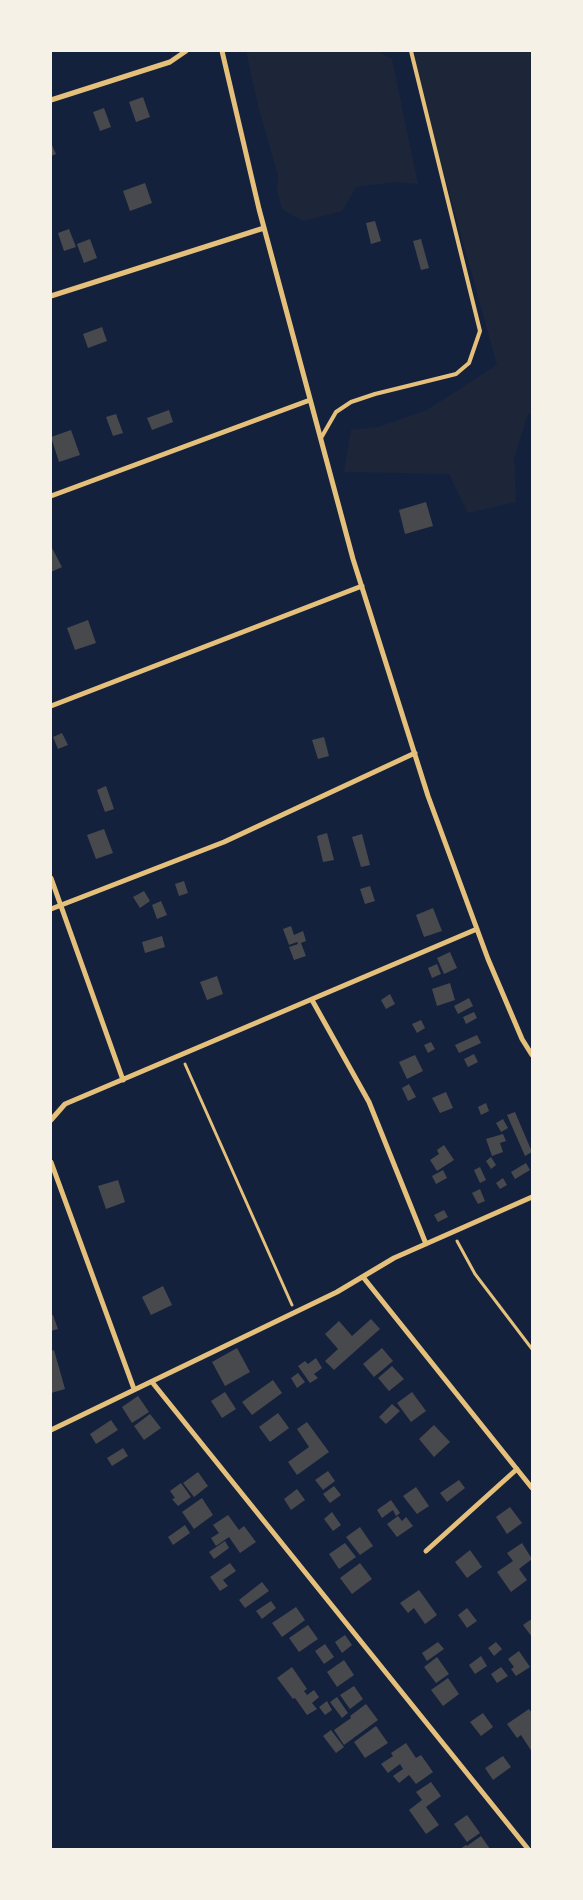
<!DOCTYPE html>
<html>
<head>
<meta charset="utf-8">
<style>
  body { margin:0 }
  #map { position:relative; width:583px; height:1900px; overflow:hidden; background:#14213d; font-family:"Work Sans",sans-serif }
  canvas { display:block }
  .frame { position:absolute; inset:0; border:52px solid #f6f1e7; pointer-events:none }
</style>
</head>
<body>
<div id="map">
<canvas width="583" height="1900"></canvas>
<div class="frame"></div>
</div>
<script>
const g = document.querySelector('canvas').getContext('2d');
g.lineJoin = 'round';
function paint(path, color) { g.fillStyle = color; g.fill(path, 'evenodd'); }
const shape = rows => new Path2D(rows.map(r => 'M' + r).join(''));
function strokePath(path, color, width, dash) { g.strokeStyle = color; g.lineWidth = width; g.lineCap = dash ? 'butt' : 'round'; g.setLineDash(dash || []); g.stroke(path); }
paint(shape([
  [246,51,378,51,392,59,418,184,395,182,356,187,342,211,303,221,282,209,277,189,278,175,259,110],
  [410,51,532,51,532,413,528,414,514,458,516,502,468,513,449,474,344,472,351,430,378,427,427,410,497,365]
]), '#1d2539');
paint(shape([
  [143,97,150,117,136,122,129,102],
  [104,108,111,127,100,131,93,112],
  [51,143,56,154,51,156],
  [145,183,152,203,130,211,123,191],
  [375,221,381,241,371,244,366,223],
  [69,229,76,247,64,251,58,233],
  [90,239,97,258,84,263,77,244],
  [421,239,429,268,421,270,413,241],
  [102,327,107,341,88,348,83,334],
  [169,410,173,422,152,430,147,418],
  [116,414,123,433,113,436,106,417],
  [71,430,80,455,59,462,51,437],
  [426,502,433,526,405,534,399,510],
  [51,546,62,567,51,572],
  [88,620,96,643,75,650,67,628],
  [62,733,68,745,58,749,53,737],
  [324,737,329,756,318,759,312,740],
  [106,786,114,809,105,812,97,790],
  [104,829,113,853,96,859,87,835],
  [327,833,334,860,323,862,317,836],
  [362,834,370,865,361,867,352,837],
  [184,881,188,893,179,896,175,884],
  [370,886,375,901,365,904,360,889],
  [144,891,150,901,140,908,133,897],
  [161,901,167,915,157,919,152,905],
  [433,908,442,931,424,937,416,915],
  [291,926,294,935,303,931,306,941,301,943,306,956,294,960,289,947,298,944,297,942,289,945,283,929],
  [162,936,165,947,145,953,142,942],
  [450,952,457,968,444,974,437,958],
  [437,964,441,974,432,978,428,968],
  [217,976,223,994,207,1000,200,982],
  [450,983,455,1000,437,1006,432,989],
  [390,994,395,1004,386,1009,381,1000],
  [469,998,473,1006,458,1014,454,1006],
  [474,1012,477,1018,466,1024,463,1017],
  [421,1020,425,1028,417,1033,412,1024],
  [477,1035,481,1043,459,1053,455,1045],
  [431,1042,435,1049,428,1053,424,1045],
  [474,1054,478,1062,468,1067,464,1059],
  [415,1055,423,1071,407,1079,399,1062],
  [409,1084,416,1097,408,1101,402,1088],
  [446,1092,453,1108,440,1113,432,1098],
  [486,1103,489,1111,481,1115,478,1107],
  [515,1112,532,1152,525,1156,507,1115],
  [503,1119,508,1128,501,1132,496,1123],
  [503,1134,506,1141,500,1143,503,1152,492,1156,486,1139],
  [444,1145,454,1160,437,1171,430,1160,439,1154,437,1150],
  [491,1157,496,1165,491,1169,486,1161],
  [526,1163,530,1170,515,1179,511,1172],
  [480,1167,486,1180,480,1183,474,1170],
  [443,1170,447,1178,436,1184,432,1176],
  [503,1178,507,1185,500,1189,496,1183],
  [118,1180,125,1202,106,1209,98,1186],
  [480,1189,485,1201,478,1204,472,1193],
  [444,1210,448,1217,438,1222,434,1215],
  [163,1286,172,1305,151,1315,142,1297],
  [51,1315,53,1315,58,1329,51,1331],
  [371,1319,380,1329,334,1370,325,1361,338,1349,325,1334,339,1321,352,1336],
  [237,1348,250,1372,225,1386,212,1362],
  [382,1348,393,1361,374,1377,363,1364],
  [54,1350,65,1389,51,1393,51,1351],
  [316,1358,322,1368,314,1374,318,1378,310,1383,298,1366,305,1361,308,1364],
  [392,1366,404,1379,389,1391,378,1378],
  [298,1373,305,1382,297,1388,291,1378],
  [273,1380,282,1393,252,1415,242,1402],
  [225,1392,236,1409,222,1418,211,1401],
  [412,1392,426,1411,411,1422,397,1403],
  [138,1396,149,1412,132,1423,122,1407],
  [392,1404,400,1411,386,1424,379,1417],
  [278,1413,289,1428,270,1442,259,1427],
  [150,1414,161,1428,144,1440,134,1426],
  [111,1420,118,1430,96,1444,90,1434],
  [307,1422,329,1452,297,1475,288,1462,309,1447,297,1429],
  [434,1425,450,1442,434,1457,419,1439],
  [123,1448,128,1456,112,1466,107,1458],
  [328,1471,335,1481,323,1490,315,1480],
  [198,1472,208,1486,194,1497,183,1483],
  [459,1480,465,1488,447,1502,440,1493],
  [181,1483,191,1497,178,1506,172,1499,175,1498,170,1491],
  [334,1486,341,1495,330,1503,323,1494],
  [416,1487,429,1506,417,1514,403,1496],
  [297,1489,305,1500,291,1510,284,1499],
  [202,1498,213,1515,194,1529,182,1512],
  [391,1500,400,1513,396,1516,393,1510,382,1518,377,1510],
  [510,1507,522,1523,507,1534,496,1517],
  [332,1512,341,1525,333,1531,324,1519],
  [228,1515,239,1530,244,1526,256,1542,240,1553,229,1537,216,1546,211,1538,219,1533,213,1525],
  [398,1516,402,1521,406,1517,413,1526,397,1537,387,1524],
  [185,1525,190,1533,173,1545,168,1537],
  [360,1527,373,1546,360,1555,346,1537],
  [225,1541,229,1548,214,1559,209,1552],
  [345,1543,356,1557,339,1569,329,1554],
  [522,1543,532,1559,519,1569,527,1580,511,1592,497,1572,513,1561,507,1553],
  [470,1550,482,1567,467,1578,455,1562],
  [230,1563,236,1571,223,1580,228,1586,220,1591,210,1577],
  [360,1563,372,1579,352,1594,340,1578],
  [262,1582,269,1591,245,1608,239,1600],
  [419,1590,437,1615,425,1624,414,1608,408,1613,400,1603],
  [271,1601,276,1608,262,1619,256,1611],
  [296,1607,305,1620,282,1637,272,1623],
  [467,1608,477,1621,467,1628,458,1615],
  [530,1620,532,1621,532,1637,523,1625],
  [308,1625,318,1639,299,1652,289,1638],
  [345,1635,352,1645,342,1653,335,1642],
  [438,1642,444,1649,427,1661,422,1653],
  [496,1642,502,1649,494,1656,488,1648],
  [325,1644,334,1657,324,1664,315,1651],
  [519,1651,530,1667,516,1676,511,1669,514,1667,508,1659],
  [481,1656,487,1666,475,1674,469,1665],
  [437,1657,449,1674,436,1683,424,1667],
  [344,1660,354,1675,337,1687,327,1672],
  [292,1667,307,1689,304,1691,307,1695,314,1690,319,1697,312,1703,317,1709,307,1715,295,1698,293,1699,277,1678],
  [501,1667,508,1676,497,1683,491,1674],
  [448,1678,459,1694,443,1706,431,1690],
  [354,1686,363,1699,350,1709,340,1695],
  [337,1697,348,1713,342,1718,330,1702],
  [327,1701,332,1710,325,1715,319,1707],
  [366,1704,378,1720,344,1745,334,1730,351,1718,350,1716],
  [529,1709,532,1713,532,1752,521,1735,517,1738,507,1724],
  [483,1713,493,1727,481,1736,470,1722],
  [376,1726,388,1743,365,1758,354,1742],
  [331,1730,344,1747,336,1753,323,1736],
  [406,1743,416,1758,421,1755,433,1772,416,1784,409,1775,399,1783,393,1776,403,1769,400,1764,388,1773,381,1764,393,1756,391,1753],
  [503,1756,511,1767,493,1780,485,1768],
  [431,1782,441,1796,426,1807,439,1825,426,1834,409,1810,422,1800,416,1792],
  [467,1815,480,1833,467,1842,454,1824],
  [481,1836,490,1849,460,1849,466,1845,467,1846]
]), '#48494c');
strokePath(shape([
  [185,1064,292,1305],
  [457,1241,475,1274,532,1349]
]), '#e5c07b', 3);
strokePath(shape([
  [321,438,336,412,351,402,375,394,456,374,469,363,480,331,411,51]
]), '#e5c07b', 4);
strokePath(shape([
  [222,51,259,209,353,559,428,796,488,959,522,1039,532,1055],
  [51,100,170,62,186,51],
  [51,296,264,228],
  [51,496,310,400],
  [51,706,362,586],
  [51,878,123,1080],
  [51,909,224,842,415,753],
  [312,1000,369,1102,426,1244],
  [51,1120,65,1104,477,929],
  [51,1162,134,1389],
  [363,1277,532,1488],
  [152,1382,528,1849],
  [51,1430,337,1292,394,1258,532,1197],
  [426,1551,517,1469]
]), '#e5c07b', 5);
</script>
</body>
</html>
